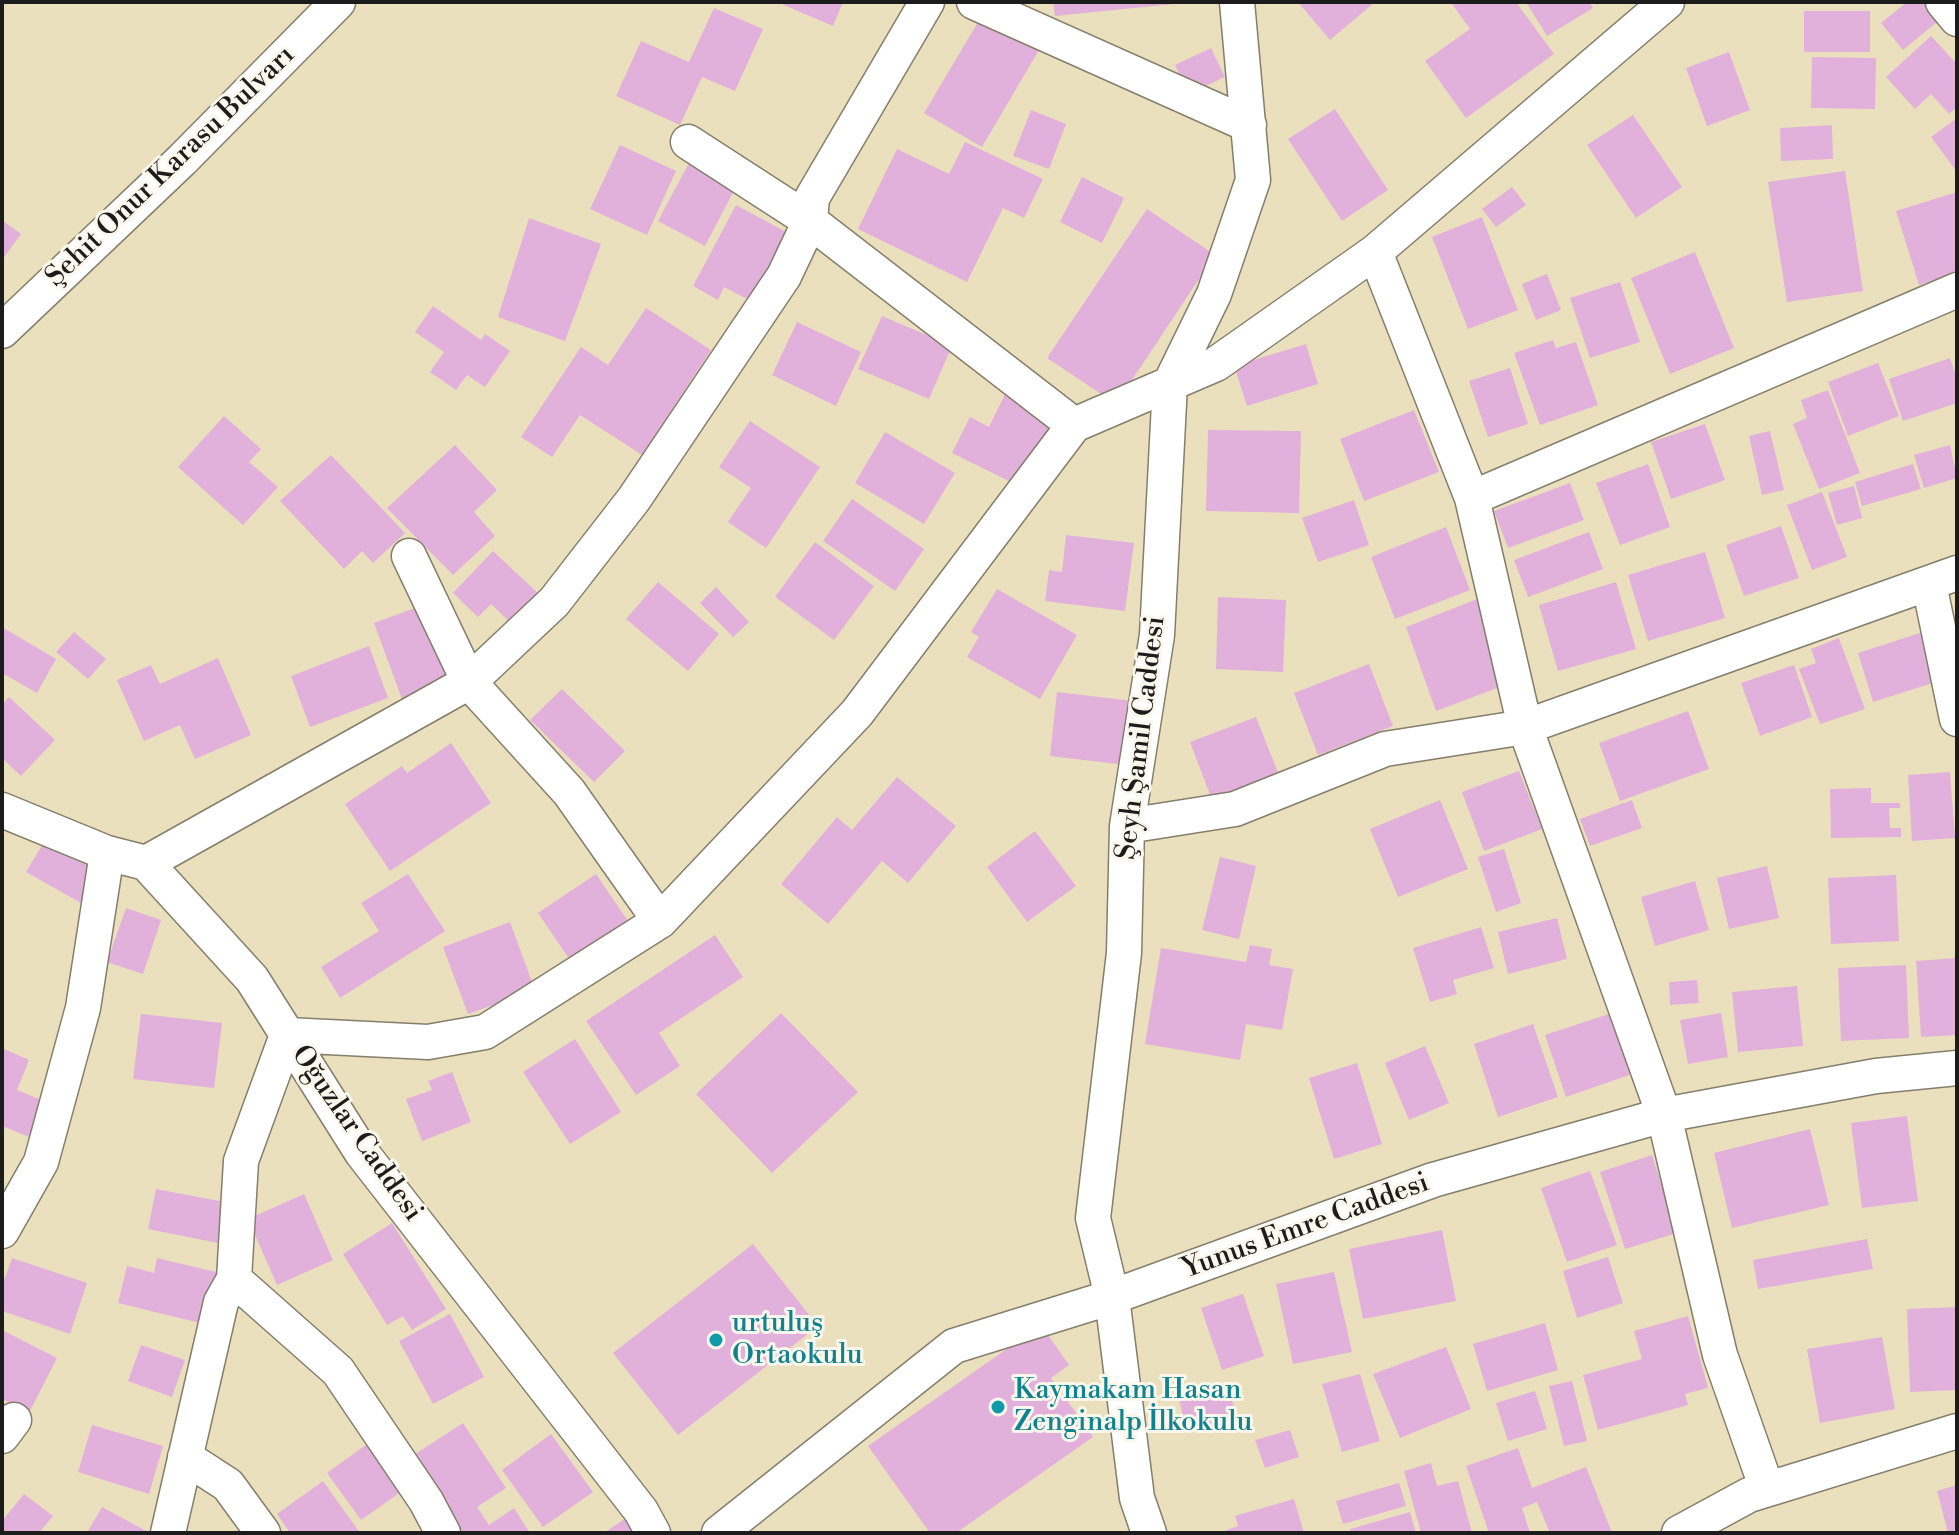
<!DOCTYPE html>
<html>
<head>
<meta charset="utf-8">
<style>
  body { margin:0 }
  #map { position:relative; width:1959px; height:1535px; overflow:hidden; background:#ebe0bd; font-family:"Libre Bodoni",serif }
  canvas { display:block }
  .frame { position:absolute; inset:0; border:4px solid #1c1c1c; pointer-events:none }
</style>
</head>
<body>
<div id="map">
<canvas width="1959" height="1535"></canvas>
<div class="frame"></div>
</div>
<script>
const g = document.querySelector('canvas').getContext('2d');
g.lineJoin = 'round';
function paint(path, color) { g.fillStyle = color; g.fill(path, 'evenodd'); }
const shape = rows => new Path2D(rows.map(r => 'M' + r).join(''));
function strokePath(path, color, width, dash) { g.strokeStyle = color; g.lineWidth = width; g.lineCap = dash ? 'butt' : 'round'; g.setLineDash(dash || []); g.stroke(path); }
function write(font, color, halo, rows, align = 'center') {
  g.font = font + ' "Libre Bodoni",serif'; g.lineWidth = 6; g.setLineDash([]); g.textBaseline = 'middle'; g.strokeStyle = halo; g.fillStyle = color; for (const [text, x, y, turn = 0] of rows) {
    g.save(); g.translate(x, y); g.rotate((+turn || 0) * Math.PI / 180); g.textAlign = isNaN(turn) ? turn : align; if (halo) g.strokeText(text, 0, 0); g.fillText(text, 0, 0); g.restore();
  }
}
paint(shape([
  [777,2,843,2,833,26],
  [1053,2,1173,2,1174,4,1055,16],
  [1298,2,1375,2,1330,40],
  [1455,2,1516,2,1554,54,1466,118,1425,61,1470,29,1452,4],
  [1526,2,1589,2,1593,8,1547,36],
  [1907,2,1931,2,1943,17,1903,50,1881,23],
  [714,8,763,29,735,91,702,77,680,125,616,96,641,41,689,62],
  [1804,11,1870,11,1870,52,1804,52],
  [981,17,1039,50,982,147,924,113],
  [1931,36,1957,64,1957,107,1949,114,1931,94,1915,109,1886,77],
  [1211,48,1225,77,1188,94,1175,65],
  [1729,52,1750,110,1707,126,1686,68],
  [1812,57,1876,58,1875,109,1811,108],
  [1335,109,1388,190,1342,221,1288,139],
  [1031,110,1066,124,1049,169,1013,156],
  [1633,115,1682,187,1636,218,1587,145],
  [1957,118,1957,172,1931,137],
  [1832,125,1833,159,1781,161,1780,128],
  [965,142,1043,179,1024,218,1003,208,967,282,858,229,897,149,949,174],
  [620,145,676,171,647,235,590,209],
  [690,161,737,185,705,246,658,221],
  [1845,171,1863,291,1787,302,1768,182],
  [1082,177,1124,198,1102,243,1060,222],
  [1512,187,1526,205,1496,227,1482,209],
  [1957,192,1957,273,1919,285,1896,211],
  [736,205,786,232,751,301,724,287,718,300,693,286],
  [1147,209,1215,255,1116,404,1047,358],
  [1482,217,1518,310,1468,329,1432,237],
  [529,218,601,244,565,341,498,317],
  [2,220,21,234,2,260],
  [1695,252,1734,348,1670,374,1631,278],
  [1547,274,1561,310,1536,320,1522,284],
  [1620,282,1640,342,1590,358,1570,298],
  [433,306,481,340,485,334,510,351,485,387,467,375,456,390,430,372,444,352,415,332],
  [646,308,711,350,642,455,580,415,552,457,521,437,581,347,608,365],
  [882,316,952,346,929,399,858,369],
  [797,322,861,352,836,406,772,375],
  [1553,340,1556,348,1576,342,1598,405,1540,425,1514,353],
  [1306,344,1318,384,1247,406,1234,366],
  [1950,358,1957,379,1957,403,1903,421,1889,379],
  [1878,363,1899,416,1848,436,1828,382],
  [1510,368,1528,424,1488,437,1469,381],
  [1007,390,1057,414,1021,487,952,453,970,417,989,427],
  [1828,390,1860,473,1819,489,1793,424,1807,418,1801,400],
  [1414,410,1439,472,1364,501,1340,439],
  [224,416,261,449,249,462,278,487,243,525,178,467],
  [750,421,820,467,766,548,728,522,751,488,719,467],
  [1705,424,1725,480,1671,499,1651,442],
  [1208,430,1301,431,1299,513,1206,511],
  [1770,431,1784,490,1762,495,1749,436],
  [885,432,955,473,924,524,855,483],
  [455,445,497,490,474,512,495,536,453,575,387,508],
  [1950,445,1957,478,1924,488,1914,455],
  [331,455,405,533,373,563,362,551,344,569,280,501],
  [1648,464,1670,527,1620,545,1596,483],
  [1913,464,1921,489,1862,506,1855,482],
  [1570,483,1584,520,1508,548,1494,511],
  [1854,486,1862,518,1837,525,1828,493],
  [1822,492,1847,557,1812,570,1787,505],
  [852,499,924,549,895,591,823,541],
  [1354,500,1369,545,1318,562,1302,518],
  [1781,526,1799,578,1744,596,1726,545],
  [1446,527,1470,590,1395,619,1371,557],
  [1589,532,1603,569,1528,597,1514,560],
  [1066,535,1134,543,1125,611,1045,601,1049,570,1062,572],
  [815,542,874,586,834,640,775,597],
  [493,551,542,597,515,627,491,604,478,617,453,593],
  [1705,552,1725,618,1648,641,1628,575],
  [658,582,719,634,688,671,626,619],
  [1616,582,1636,649,1558,671,1539,605],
  [716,587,749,622,733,637,700,603],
  [997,589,1077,635,1040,699,967,657,979,637,971,632],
  [1218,597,1286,600,1283,672,1216,669],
  [1480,598,1508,684,1436,711,1406,627],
  [426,604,455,683,403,702,374,623],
  [2,627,56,659,37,693,2,673],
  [74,632,106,659,88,679,56,652],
  [1923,632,1939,681,1873,702,1858,653],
  [1839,638,1865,709,1820,724,1799,669,1816,663,1811,649],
  [369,646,388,698,310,727,291,676],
  [218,658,251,735,195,759,180,725,144,741,117,680,151,665,160,684],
  [1369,664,1393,726,1318,755,1294,693],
  [1794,665,1812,717,1760,736,1741,683],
  [562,689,625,751,594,782,530,720],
  [1057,692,1133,701,1126,765,1050,756],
  [9,697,55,740,21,776,2,758,2,705],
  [1688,711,1709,769,1620,801,1599,743],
  [1256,717,1279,775,1212,800,1190,742],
  [451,743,491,803,390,871,345,804,402,766,407,773],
  [1519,771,1542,829,1484,851,1462,792],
  [1950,772,1955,838,1912,841,1908,775],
  [897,777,956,826,908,883,882,861,828,924,781,884,837,817,852,830],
  [1871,788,1871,803,1900,803,1900,808,1889,808,1890,828,1901,828,1901,837,1831,838,1830,789],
  [1440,800,1468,869,1398,897,1370,829],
  [1632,800,1642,828,1590,846,1580,819],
  [1035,831,1076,886,1027,922,987,867],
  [45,840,100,872,81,903,26,872],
  [1504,849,1521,903,1496,912,1478,857],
  [1220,857,1256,866,1239,939,1202,930],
  [1767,866,1779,918,1729,929,1717,878],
  [408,874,445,931,340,998,321,967,379,931,361,903],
  [596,874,632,927,574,966,538,913],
  [1896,875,1899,941,1831,944,1828,878],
  [1695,881,1709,930,1655,946,1641,897],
  [126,908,161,920,143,974,107,962],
  [1557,918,1567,959,1508,974,1498,932],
  [510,922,535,990,468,1014,443,947],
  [1481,927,1494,968,1453,980,1457,994,1430,1002,1413,948],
  [715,935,743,977,659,1033,680,1066,636,1095,586,1021],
  [1250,945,1272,949,1269,965,1293,969,1282,1030,1246,1024,1240,1060,1145,1044,1161,948,1246,962],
  [1957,958,1957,1035,1921,1037,1916,961],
  [1906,965,1909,1038,1841,1041,1838,968],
  [1697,980,1699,1003,1670,1005,1669,982],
  [1797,986,1803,1046,1738,1052,1732,992],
  [1615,1012,1635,1073,1566,1097,1545,1035],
  [781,1013,858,1092,772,1173,696,1094],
  [1721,1013,1728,1057,1688,1064,1680,1020],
  [141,1014,222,1023,214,1088,133,1079],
  [1533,1024,1558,1097,1498,1117,1474,1044],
  [575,1039,621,1112,570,1144,523,1072],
  [1425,1046,1449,1103,1409,1120,1385,1063],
  [2,1048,29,1060,17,1090,44,1101,29,1137,2,1126],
  [1357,1063,1382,1144,1334,1159,1309,1078],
  [452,1072,471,1122,422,1141,406,1099,432,1090,428,1081],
  [1907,1116,1918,1201,1862,1208,1851,1123],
  [1810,1129,1829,1205,1732,1228,1714,1153],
  [1652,1155,1677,1233,1625,1249,1600,1172],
  [1590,1171,1617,1245,1567,1262,1541,1188],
  [156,1189,225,1202,218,1243,148,1229],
  [304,1194,333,1260,277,1285,248,1219],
  [392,1223,446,1309,412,1330,403,1316,387,1325,343,1254],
  [1442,1230,1456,1301,1363,1319,1349,1249],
  [1867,1239,1873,1269,1758,1289,1753,1260],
  [753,1244,818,1326,678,1435,613,1353],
  [1608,1257,1623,1303,1577,1318,1563,1271],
  [12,1258,87,1283,70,1334,2,1311,2,1286],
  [157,1258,220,1273,208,1325,118,1303,127,1266,154,1273],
  [1334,1272,1352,1352,1293,1364,1276,1284],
  [1243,1294,1264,1356,1222,1370,1201,1308],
  [1957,1307,1957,1390,1910,1392,1907,1309],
  [450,1314,484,1377,433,1404,399,1341],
  [1688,1316,1708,1388,1685,1394,1688,1405,1598,1430,1583,1375,1642,1359,1634,1331],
  [1545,1323,1558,1370,1487,1391,1473,1344],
  [1041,1325,1069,1365,1051,1378,1093,1437,956,1533,930,1533,868,1446],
  [2,1330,57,1358,29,1413,2,1399],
  [1882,1337,1895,1409,1820,1423,1807,1349],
  [141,1345,185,1360,172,1397,128,1381],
  [1446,1347,1471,1409,1400,1438,1373,1374],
  [1360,1374,1380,1441,1342,1452,1322,1384],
  [1572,1381,1587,1441,1564,1446,1549,1386],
  [1228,1383,1237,1421,1187,1432,1178,1395],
  [1535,1391,1547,1429,1508,1441,1496,1403],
  [463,1423,506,1488,477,1507,489,1525,514,1508,530,1533,463,1533,412,1456],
  [92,1425,163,1446,149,1494,78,1472],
  [1290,1430,1299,1457,1265,1468,1255,1440],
  [551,1434,593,1492,543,1527,502,1470],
  [370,1442,405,1489,361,1520,327,1473],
  [1518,1448,1532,1488,1586,1467,1612,1533,1550,1533,1537,1502,1522,1508,1530,1533,1489,1533,1466,1466],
  [1431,1463,1437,1486,1458,1481,1472,1533,1421,1533,1404,1471],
  [323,1481,360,1533,290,1533,277,1514],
  [1399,1483,1406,1506,1343,1524,1336,1501],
  [1957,1485,1957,1533,1948,1533,1937,1491],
  [24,1494,53,1516,39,1533,2,1533,2,1521],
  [1294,1499,1304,1533,1219,1533,1238,1526,1235,1516],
  [102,1507,150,1533,87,1533],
  [1410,1512,1416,1533,1351,1533,1350,1529],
  [626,1518,637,1533,604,1533]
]), '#e2b1db');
const minor = shape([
  [974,2,1249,125],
  [1943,2,1957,19],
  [688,142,810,221,1074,425],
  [1375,252,1472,498,1525,727,1664,1115,1720,1355,1767,1489],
  [2,331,182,160,338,2],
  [1472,498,1957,290],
  [409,556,469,682,569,792,660,921],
  [1929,584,1957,719],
  [2,810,107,853,146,863,252,979,362,1153,641,1511,653,1533],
  [1127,826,1235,809,1385,749,1525,727,1957,573],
  [146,863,469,682,554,602,634,499,784,276,810,221,812,198,927,2],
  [2,1231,41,1162,83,1008,107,853],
  [234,1279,338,1371,426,1501,443,1533],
  [2,1436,14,1420],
  [185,1457,228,1485,263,1533],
  [168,1533,221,1302,234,1279,241,1161,287,1035,428,1042,485,1032,660,921,857,713,1074,425,1216,364,1375,252,1667,2],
  [719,1533,954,1346,1112,1297,1433,1180,1664,1115,1876,1076,1957,1068],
  [1149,1533,1137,1498,1112,1297,1093,1218,1124,953,1127,826,1157,635,1170,384,1214,294,1253,180,1237,2],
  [1679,1533,1749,1495,1957,1431]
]);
strokePath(minor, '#847e6c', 37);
strokePath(minor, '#fff', 34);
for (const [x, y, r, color] of [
  [716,1340,8,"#0f9aa8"],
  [998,1407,8,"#0f9aa8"]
]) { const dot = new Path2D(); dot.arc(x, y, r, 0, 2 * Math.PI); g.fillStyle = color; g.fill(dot); strokePath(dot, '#fbf7ec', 3); }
write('28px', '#1c1c1c', '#fbf7ec', [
  ["Şehit Onur Karasu Bulvarı",171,167,-44],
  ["Şeyh Şamil Caddesi",1142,738,-83],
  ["Oğuzlar Caddesi",356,1134,55],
  ["Yunus Emre Caddesi",1306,1227,-20]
]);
write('28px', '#0d838f', '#fbf7ec', [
  ["urtuluş",732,1324],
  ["Ortaokulu",732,1356],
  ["Kaymakam Hasan",1014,1391],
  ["Zenginalp İlkokulu",1014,1423]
], 'left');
</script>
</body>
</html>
